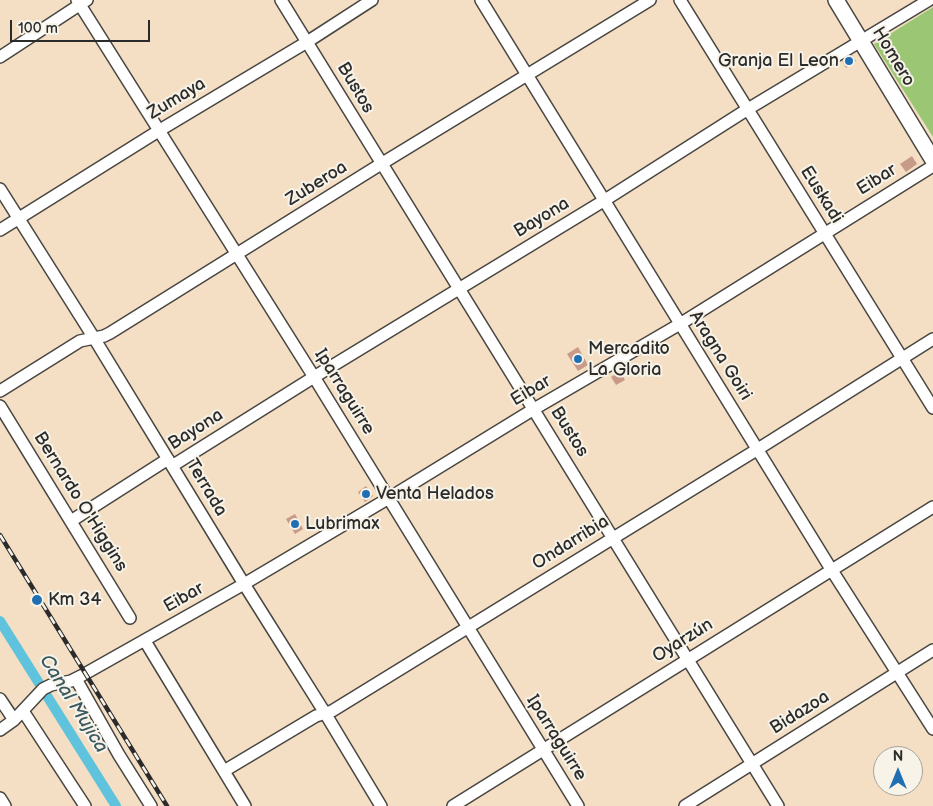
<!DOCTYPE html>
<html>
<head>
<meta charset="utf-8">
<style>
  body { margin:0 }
  #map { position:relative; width:933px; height:806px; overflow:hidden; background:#f4dfc4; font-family:"Balsamiq Sans",sans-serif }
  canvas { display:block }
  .north { position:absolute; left:873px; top:746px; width:50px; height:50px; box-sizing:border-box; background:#f7f3e8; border:1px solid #a5a39c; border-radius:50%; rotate:0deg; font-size:14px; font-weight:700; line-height:20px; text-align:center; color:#2b2b2b }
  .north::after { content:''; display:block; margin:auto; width:18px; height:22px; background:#1f6fb2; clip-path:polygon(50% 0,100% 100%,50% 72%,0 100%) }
  .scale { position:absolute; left:10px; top:20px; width:140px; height:22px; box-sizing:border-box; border:2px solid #2b2b2b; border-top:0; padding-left:6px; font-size:15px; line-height:18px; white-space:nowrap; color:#2b2b2b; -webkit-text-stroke:4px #f7f3e8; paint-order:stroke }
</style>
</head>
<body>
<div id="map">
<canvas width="933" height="806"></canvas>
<div class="north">N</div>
<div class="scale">100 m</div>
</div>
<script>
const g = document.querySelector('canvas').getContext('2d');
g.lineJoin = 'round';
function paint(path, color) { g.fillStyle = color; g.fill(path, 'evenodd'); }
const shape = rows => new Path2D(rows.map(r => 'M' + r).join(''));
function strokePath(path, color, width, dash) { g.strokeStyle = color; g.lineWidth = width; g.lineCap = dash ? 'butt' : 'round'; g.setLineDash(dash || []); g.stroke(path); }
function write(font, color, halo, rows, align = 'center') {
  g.font = font + ' "Balsamiq Sans",sans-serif'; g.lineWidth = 4; g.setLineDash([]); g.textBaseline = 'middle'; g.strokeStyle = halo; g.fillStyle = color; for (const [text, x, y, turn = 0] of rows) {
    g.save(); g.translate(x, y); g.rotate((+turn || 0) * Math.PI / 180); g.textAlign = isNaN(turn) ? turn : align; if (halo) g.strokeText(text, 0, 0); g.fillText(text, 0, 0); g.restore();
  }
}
paint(shape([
  [933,7,933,137,874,44]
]), '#9bc775');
strokePath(shape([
  [0,621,116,806]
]), '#5fc3dd', 10);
paint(shape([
  [852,55,856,61,846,68,842,61],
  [912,156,917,164,906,172,900,164],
  [578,347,588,365,578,371,567,354],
  [620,371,625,380,616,385,611,377],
  [366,486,373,496,365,502,358,492],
  [295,514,303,529,295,534,286,519]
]), '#c89a88');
const minor = shape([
  [77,0,314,377,578,806],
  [281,0,778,806],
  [481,0,831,569,933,729],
  [680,0,933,408],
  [0,57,87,0],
  [0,189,94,338,244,584,325,713,381,806],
  [0,230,160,130,307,42,372,0],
  [0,391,80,341,104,336,110,333,381,164,650,0],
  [0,406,130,618],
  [172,466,314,377,605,200,748,109,929,0],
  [71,521,168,459],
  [145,641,245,806],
  [76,679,119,755,151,806],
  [0,699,14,720],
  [23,711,85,806],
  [0,730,14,720,43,689,51,685,71,681,81,676,244,584,389,498,534,409,680,324,933,166],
  [224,771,316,716,332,711,758,449,933,339],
  [0,798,5,806],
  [453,806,933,507],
  [685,806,933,650]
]);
const major = shape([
  [836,0,933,160]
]);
strokePath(minor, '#494642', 14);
strokePath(major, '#494642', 18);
strokePath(minor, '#fff', 11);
strokePath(major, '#fff', 15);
const rail = shape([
  [0,535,167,806]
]);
strokePath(rail, '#2b2b2b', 4.5);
strokePath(rail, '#f7f3e8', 2.5, [8]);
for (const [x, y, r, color] of [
  [849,61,5,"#1f6fb2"],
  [578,359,5,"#1f6fb2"],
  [366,494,5,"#1f6fb2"],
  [295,524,5,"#1f6fb2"],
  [37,600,6,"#1f6fb2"]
]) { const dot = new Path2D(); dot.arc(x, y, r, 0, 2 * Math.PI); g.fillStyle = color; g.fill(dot); strokePath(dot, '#f7f3e8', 2); }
write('18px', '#2b2b2b', '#f7f3e8', [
  ["Homero",893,57,59],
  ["Bustos",355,88,59],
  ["Zumaya",177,99,-31],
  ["Eibar",877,180,-32],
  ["Zuberoa",317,184,-32],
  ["Euskadi",821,195,58],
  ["Bayona",542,218,-31],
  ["Aragna Goiri",720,356,58],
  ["Eibar",531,391,-31],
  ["Iparraguirre",344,392,58],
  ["Bayona",196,430,-32],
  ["Bustos",569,432,58],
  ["Terrada",206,488,59],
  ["Bernardo O'Higgins",80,502,58],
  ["Ondarribia",571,543,-32],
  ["Eibar",184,598,-30],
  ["Oyarzún",683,641,-32],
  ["Bidazoa",800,713,-32],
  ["Iparraguirre",556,738,58]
]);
write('18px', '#2b2b2b', '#f7f3e8', [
  ["Granja El Leon",839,61,"right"],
  ["Mercadito",588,349],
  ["La Gloria",588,370],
  ["Venta Helados",376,494],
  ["Lubrimax",305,524],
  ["Km 34",48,600]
], 'left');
write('italic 19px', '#3b5960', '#f7f3e8', [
  ["Canal Mujica",73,704,58]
]);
</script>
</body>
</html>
